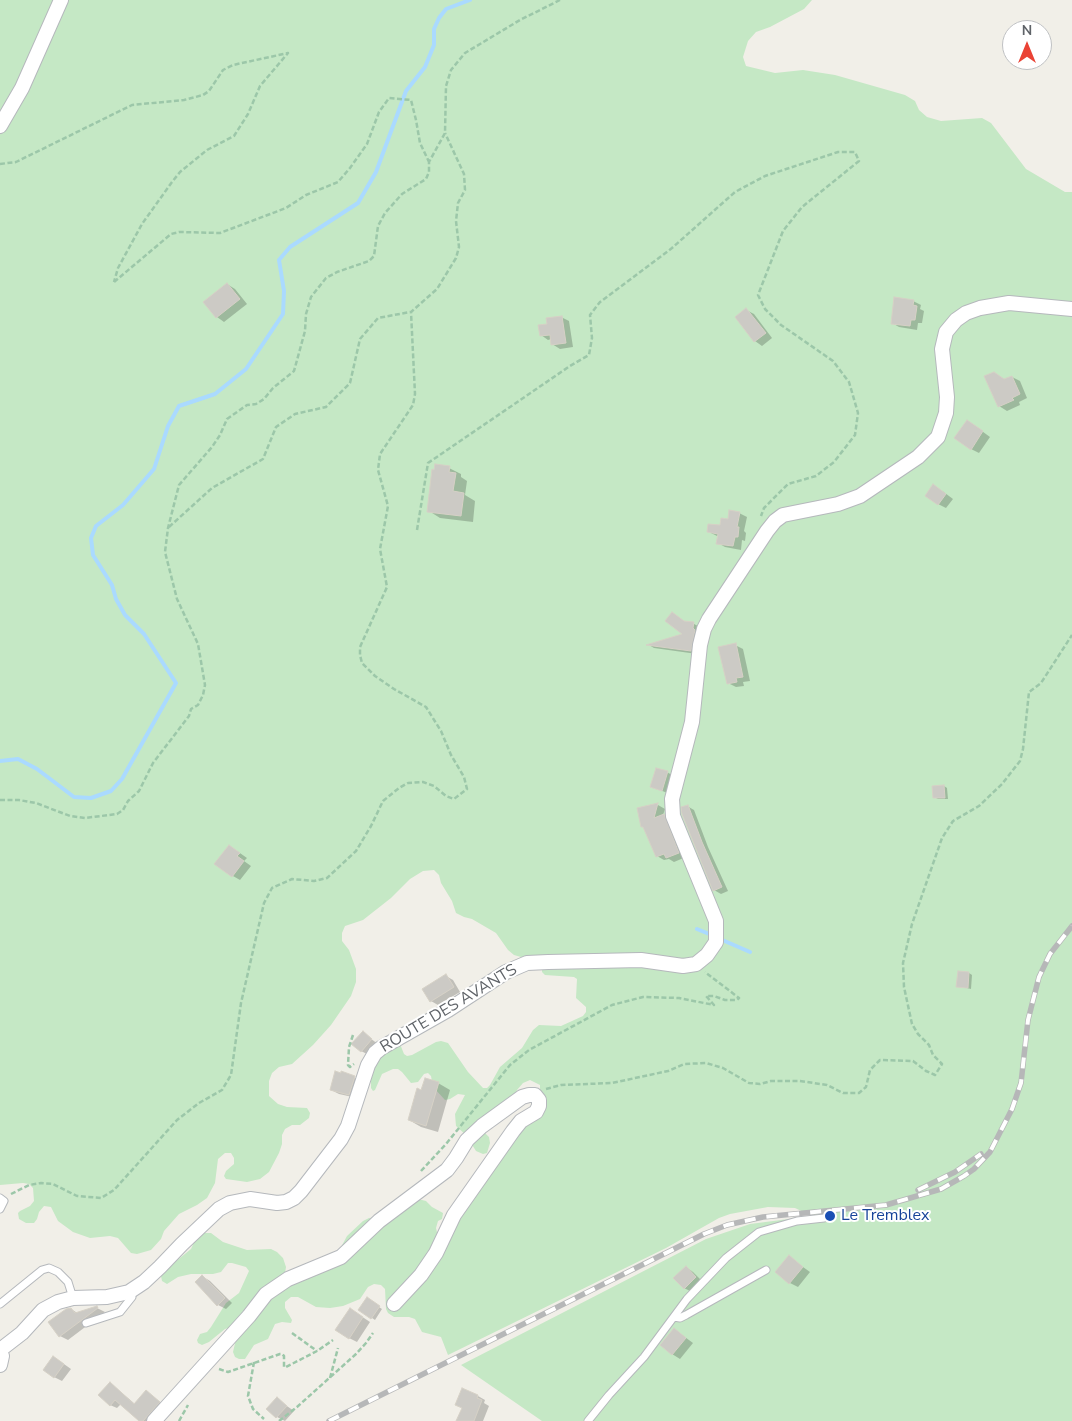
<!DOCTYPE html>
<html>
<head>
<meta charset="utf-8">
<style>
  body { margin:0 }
  #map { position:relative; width:1072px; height:1421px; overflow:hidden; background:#f1efe8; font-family:"Nunito Sans",sans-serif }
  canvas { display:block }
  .north { position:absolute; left:1002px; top:20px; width:50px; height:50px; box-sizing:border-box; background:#fff; border:1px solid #bfc1c3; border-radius:50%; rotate:0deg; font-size:14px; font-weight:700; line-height:20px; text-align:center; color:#5f6368 }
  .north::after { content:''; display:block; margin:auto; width:18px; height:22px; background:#ea4335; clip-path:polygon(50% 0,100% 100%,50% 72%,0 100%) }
</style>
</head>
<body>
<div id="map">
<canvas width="1072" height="1421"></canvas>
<div class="north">N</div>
</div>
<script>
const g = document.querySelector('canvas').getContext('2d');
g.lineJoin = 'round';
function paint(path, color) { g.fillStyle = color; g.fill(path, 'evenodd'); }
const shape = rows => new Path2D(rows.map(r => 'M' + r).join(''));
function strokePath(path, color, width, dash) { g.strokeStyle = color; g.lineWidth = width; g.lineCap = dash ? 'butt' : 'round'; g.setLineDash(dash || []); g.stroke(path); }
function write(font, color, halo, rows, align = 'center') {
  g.font = font + ' "Nunito Sans",sans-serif'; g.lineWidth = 4; g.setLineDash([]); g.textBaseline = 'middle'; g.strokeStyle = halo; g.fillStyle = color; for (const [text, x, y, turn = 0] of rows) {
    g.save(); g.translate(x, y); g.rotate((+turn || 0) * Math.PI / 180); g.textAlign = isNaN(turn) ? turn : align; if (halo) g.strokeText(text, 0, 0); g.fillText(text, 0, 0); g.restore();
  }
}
paint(shape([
  [0,0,812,0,804,9,770,27,756,32,748,41,743,57,746,66,775,73,803,70,835,75,905,95,915,101,919,110,927,117,941,121,982,118,991,123,1026,169,1065,192,1072,192,1072,1421,542,1421,461,1365,706,1239,750,1224,812,1216,795,1208,768,1207,730,1214,719,1218,666,1248,448,1355,441,1337,422,1332,415,1319,409,1317,394,1317,388,1313,386,1309,385,1289,381,1285,374,1284,368,1287,360,1299,343,1306,330,1308,316,1307,298,1297,291,1297,285,1302,285,1308,292,1320,291,1323,282,1322,275,1324,268,1339,254,1345,245,1359,239,1359,235,1357,233,1352,236,1339,229,1328,225,1329,209,1342,202,1345,198,1343,197,1340,200,1334,207,1332,211,1327,226,1303,239,1293,249,1271,246,1267,232,1263,228,1263,221,1272,213,1274,191,1274,178,1277,167,1284,162,1281,161,1276,164,1271,191,1249,197,1236,204,1233,211,1233,223,1242,247,1250,271,1249,277,1252,283,1258,286,1267,284,1279,339,1251,347,1236,363,1221,369,1218,388,1216,414,1200,422,1200,426,1201,432,1207,443,1213,442,1219,438,1221,436,1228,439,1241,540,1095,540,1085,530,1080,523,1083,517,1090,513,1100,483,1131,489,1137,490,1143,487,1153,483,1154,476,1151,466,1135,456,1126,455,1114,465,1095,458,1094,450,1099,445,1100,433,1087,431,1076,428,1073,424,1074,418,1082,411,1083,402,1072,398,1069,393,1069,382,1074,375,1090,373,1091,371,1088,371,1071,375,1062,386,1053,389,1047,400,1044,404,1054,407,1056,412,1055,436,1042,441,1041,448,1043,468,1072,483,1088,487,1088,490,1085,500,1067,522,1048,533,1030,539,1025,561,1026,583,1016,586,1012,586,1007,576,998,577,979,574,977,545,975,542,972,542,968,539,956,534,956,528,959,514,955,508,950,496,933,472,919,464,917,456,913,452,901,441,883,439,875,434,870,423,871,410,879,391,898,363,920,345,926,342,933,342,941,349,950,356,969,356,982,351,996,331,1025,313,1045,292,1064,279,1067,272,1073,269,1081,269,1096,278,1104,287,1107,307,1108,310,1113,309,1118,300,1125,292,1125,285,1129,282,1135,282,1144,279,1153,269,1172,260,1179,247,1182,226,1179,224,1176,226,1171,234,1164,234,1158,231,1153,225,1153,218,1159,215,1183,207,1198,197,1205,179,1214,164,1231,161,1239,151,1250,137,1254,131,1253,118,1238,110,1236,90,1238,73,1232,58,1221,51,1207,44,1206,39,1212,37,1219,34,1223,26,1223,19,1219,18,1213,20,1211,30,1206,34,1201,33,1188,29,1184,23,1183,0,1185]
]), '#c5e8c5');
paint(shape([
  [227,284,235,289,247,304,224,322,217,317],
  [913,301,921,305,920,309,924,311,922,323,918,323,917,330,899,327,892,323],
  [746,310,754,314,772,338,762,346,755,341,736,318],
  [561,317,569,321,573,347,560,349,552,344,551,339,548,340,541,335,548,325],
  [1012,377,1020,381,1027,398,1019,402,1020,405,1007,411,999,406,1005,380],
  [975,426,990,437,979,453,971,449],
  [449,468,461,474,461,477,467,481,465,495,475,501,473,522,440,518,429,511],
  [941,490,953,499,946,508,938,504],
  [739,513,747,517,744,531,746,533,745,541,742,540,741,550,725,547,718,543,719,537,709,532,721,526],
  [685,622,694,624,700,627,697,654,654,648,649,645,684,634],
  [735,645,743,649,750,681,743,682,744,686,736,687,728,683],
  [667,772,675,777,670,794,652,787],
  [944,786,947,788,948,799,938,799,934,797],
  [658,805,665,809,663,815,672,820,686,857,674,862,669,859,664,860,657,856,639,809],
  [687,806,694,810,708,847,728,891,721,894,714,890],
  [237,851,247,858,244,861,251,866,240,880,233,876],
  [969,973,972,975,971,989,958,986],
  [446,976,453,980,460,992,438,1005,431,1001],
  [363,1033,378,1044,369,1055,361,1051],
  [355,1078,362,1082,357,1098,339,1094,331,1090],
  [438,1083,450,1090,438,1132,421,1127,409,1120,422,1091],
  [789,1257,810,1272,798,1287,790,1283],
  [686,1267,693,1272,703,1282,692,1292,684,1288],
  [202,1276,210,1281,232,1303,226,1309,218,1305],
  [367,1299,382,1309,375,1320,372,1318],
  [97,1308,105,1312,68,1340,60,1336,71,1309,79,1314],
  [358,1314,370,1322,357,1342,349,1338],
  [674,1329,693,1343,680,1359,672,1354],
  [54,1357,71,1369,62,1381,54,1377],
  [116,1388,135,1404,146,1391,165,1406,152,1421,140,1421,121,1404,117,1408,110,1405],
  [478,1396,485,1400,484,1403,489,1406,483,1421,464,1421],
  [277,1399,294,1411,285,1421,277,1417]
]), '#0003');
strokePath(shape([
  [0,761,18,759,37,769,74,797,91,798,111,791,122,779,176,683,144,634,125,615,116,599,112,585,93,555,91,538,96,526,123,505,154,469,168,426,179,406,215,394,246,369,283,314,284,291,279,260,290,247,358,203,376,172,406,91,425,67,434,45,434,29,439,18,446,9,470,0],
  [697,929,714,936],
  [720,939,750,952]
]), '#aadaff', 4);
const building = shape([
  [227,283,240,299,216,318,203,302,227,283],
  [894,297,914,300,913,305,917,306,915,320,911,320,910,326,891,324,894,297],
  [746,308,766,333,754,342,735,317,746,308],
  [562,316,566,343,551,345,550,335,540,336,538,325,547,324,546,318,562,316],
  [994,372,1004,379,1012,376,1020,394,1012,398,1014,400,998,407,984,376,994,372],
  [967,420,983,431,971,450,954,438,967,420],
  [435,464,450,466,449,472,456,473,453,491,464,493,461,516,427,512,432,469,434,470,435,464],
  [933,484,946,494,938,505,925,496,933,484],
  [729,510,740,512,737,527,739,527,738,537,735,537,733,546,716,544,718,534,707,532,708,524,720,525,721,518,728,519,729,510],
  [672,612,684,621,694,622,693,628,695,630,691,651,646,645,682,634,665,621,672,612],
  [736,643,743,677,736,678,737,682,727,684,718,647,736,643],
  [656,768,668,771,662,791,650,787,656,768],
  [944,785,945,798,933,798,932,786,944,785],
  [658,803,654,818,664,814,679,853,666,858,664,854,656,857,643,827,641,827,637,808,658,803],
  [688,805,702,842,722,887,713,891,682,814,681,807,688,805],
  [229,845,240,853,237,856,244,861,232,877,214,864,229,845],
  [958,971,969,972,968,988,956,987,958,971],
  [446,974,454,987,430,1002,422,989,446,974],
  [363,1031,372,1039,361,1052,351,1044,363,1031],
  [335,1071,341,1073,341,1071,355,1076,349,1095,330,1090,335,1071],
  [425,1078,439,1082,426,1126,408,1120,417,1088,421,1090,425,1078],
  [789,1255,803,1267,789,1284,775,1272,789,1255],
  [686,1266,696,1277,684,1289,673,1278,686,1266],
  [202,1275,225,1298,217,1306,195,1282,202,1275],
  [367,1297,380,1306,371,1319,358,1310,367,1297],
  [97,1306,98,1308,59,1337,48,1322,66,1309,71,1308,75,1313,97,1306],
  [350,1308,363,1317,349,1339,335,1330,350,1308],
  [674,1328,686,1338,672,1355,660,1345,674,1328],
  [53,1356,64,1364,54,1378,43,1370,53,1356],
  [110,1382,134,1404,146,1390,160,1402,143,1421,139,1421,115,1400,110,1406,98,1395,110,1382],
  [462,1388,478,1395,477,1398,482,1400,474,1421,456,1421,462,1408,455,1405,462,1388],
  [277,1397,287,1406,276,1418,266,1409,277,1397]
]);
paint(building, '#cccac5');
strokePath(building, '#d6d1c6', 1);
const service = shape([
  [0,1198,4,1201,0,1209],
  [0,1304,42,1270,49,1268,58,1272,68,1282,73,1298],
  [674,1317,680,1318,686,1315,766,1270],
  [86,1323,120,1312,132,1297,130,1292],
  [588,1421,609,1395,644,1357,687,1299,726,1258,759,1232,797,1221,824,1218]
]);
const minor = shape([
  [0,126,22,88,61,0],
  [0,1350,22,1333,43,1310,58,1302,73,1298,107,1297,129,1292,144,1282,160,1267,182,1244,219,1209,230,1203,250,1199,277,1203,286,1202,294,1198,301,1191,341,1139,348,1126,368,1065,375,1053,381,1048,448,1010,506,972,527,963,548,962,641,960,683,966,696,964,707,955,716,942,716,921,673,816,672,799,692,722,700,645,704,629,709,619,767,531,775,521,783,515,838,504,860,496,918,457,938,437,946,413,947,397,942,349,946,332,956,320,966,313,980,308,1009,303,1072,309],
  [0,1351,2,1356,0,1365],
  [154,1421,249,1316,266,1294,288,1279,341,1257,379,1221,447,1170,456,1158,467,1140,482,1126,522,1097,529,1095,535,1095,539,1100,539,1106,536,1112,521,1121,513,1131,454,1215,436,1253,421,1275,394,1304]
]);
strokePath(service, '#b5b8bc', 9);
strokePath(minor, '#b5b8bc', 16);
strokePath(shape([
  [0,164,16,162,132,105,184,100,203,95,209,91,223,70,233,65,288,53,260,86,248,114,234,136,207,150,180,172,172,182,142,224,118,268,114,282],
  [114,282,171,234,179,232,220,233,286,208,306,195,338,182,350,168,367,144,379,112,389,98,411,100,416,120,420,143,429,162],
  [169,527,212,488,263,459,276,427,295,414,326,407,350,383,360,339,378,318,410,312],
  [417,530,428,463,570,366,589,355,592,338,590,315,600,302,672,248,735,192,765,176,838,152,855,152,859,161,802,207,783,231,758,295,765,309,781,325,833,361,849,382,858,413,855,435,834,462,816,476,788,484,764,508,761,516],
  [0,800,19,800,36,803,70,816,85,818,117,814,123,810,128,801,139,791,153,763,189,716,191,709,198,705,203,695,205,685,198,644,177,599,165,552,168,528,179,485,212,447,220,435,227,419,247,405,256,404,264,399,273,388,294,371,305,331,306,314,311,297,326,278,337,272,369,261,374,256,378,226,385,213,402,194,426,179,429,172,429,162,445,133,446,86,451,70,465,53,520,20,560,0],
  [353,1035,349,1047,348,1065,350,1067,354,1064],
  [546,1089,561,1085,612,1083,668,1071,684,1064,706,1063,723,1068,749,1083,760,1084,771,1081,800,1081,827,1085,843,1093,859,1093,866,1087,870,1070,880,1060,913,1061,926,1071,935,1075,942,1064,933,1055,929,1045,918,1034,912,1024,904,987,903,963,912,924,942,838,953,821,979,806,1002,784,1020,761,1023,749,1029,692,1041,683,1072,635],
  [421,1171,446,1144,510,1065,529,1050,612,1005,643,997,679,998,714,1005,706,996,714,996,725,1000,737,1000,739,998,705,972],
  [11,1194,29,1185,41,1183,53,1184,77,1196,101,1198,114,1190,177,1120,199,1103,222,1090,231,1075,241,1003,264,903,272,888,292,879,314,881,327,878,356,851,371,826,383,801,399,788,408,783,423,782,434,786,446,796,454,799,467,789,464,777,451,755,441,731,426,707,394,689,375,676,362,663,360,655,360,647,387,587,380,549,388,506,378,470,380,454,413,405,415,394,411,312,437,289,456,258,459,247,456,221,458,203,465,190,464,174,445,133],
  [292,1333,317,1351],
  [254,1362,248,1396,253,1409,264,1419],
  [219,1369,228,1372,280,1354,282,1354,284,1356,284,1367,286,1367,317,1351,333,1340],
  [330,1378,338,1348],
  [179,1421,188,1405],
  [279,1421,297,1407,356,1354,366,1343,373,1333]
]), '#9cc7a9', 2.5, [5, 2.5]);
strokePath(service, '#fff', 7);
strokePath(minor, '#fff', 14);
const rail = shape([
  [918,1190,955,1172,981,1154],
  [329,1421,704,1234,727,1225,763,1217,886,1205,941,1189,964,1176,974,1169,990,1152,1012,1109,1021,1083,1028,1020,1039,977,1050,954,1072,926]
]);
strokePath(rail, '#b6b7b8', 5.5);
strokePath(rail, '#fff', 4, [11]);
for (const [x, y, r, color] of [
  [830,1216,6,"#1a4fb4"]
]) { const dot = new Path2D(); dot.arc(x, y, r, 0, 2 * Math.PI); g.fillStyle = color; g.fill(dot); strokePath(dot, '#fff', 2); }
write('16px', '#5f6368', '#fff', [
  ["ROUTE DES AVANTS",449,1009,-31]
]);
write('16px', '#164399', '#fff', [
  ["Le Tremblex",841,1216]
], 'left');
</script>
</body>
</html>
